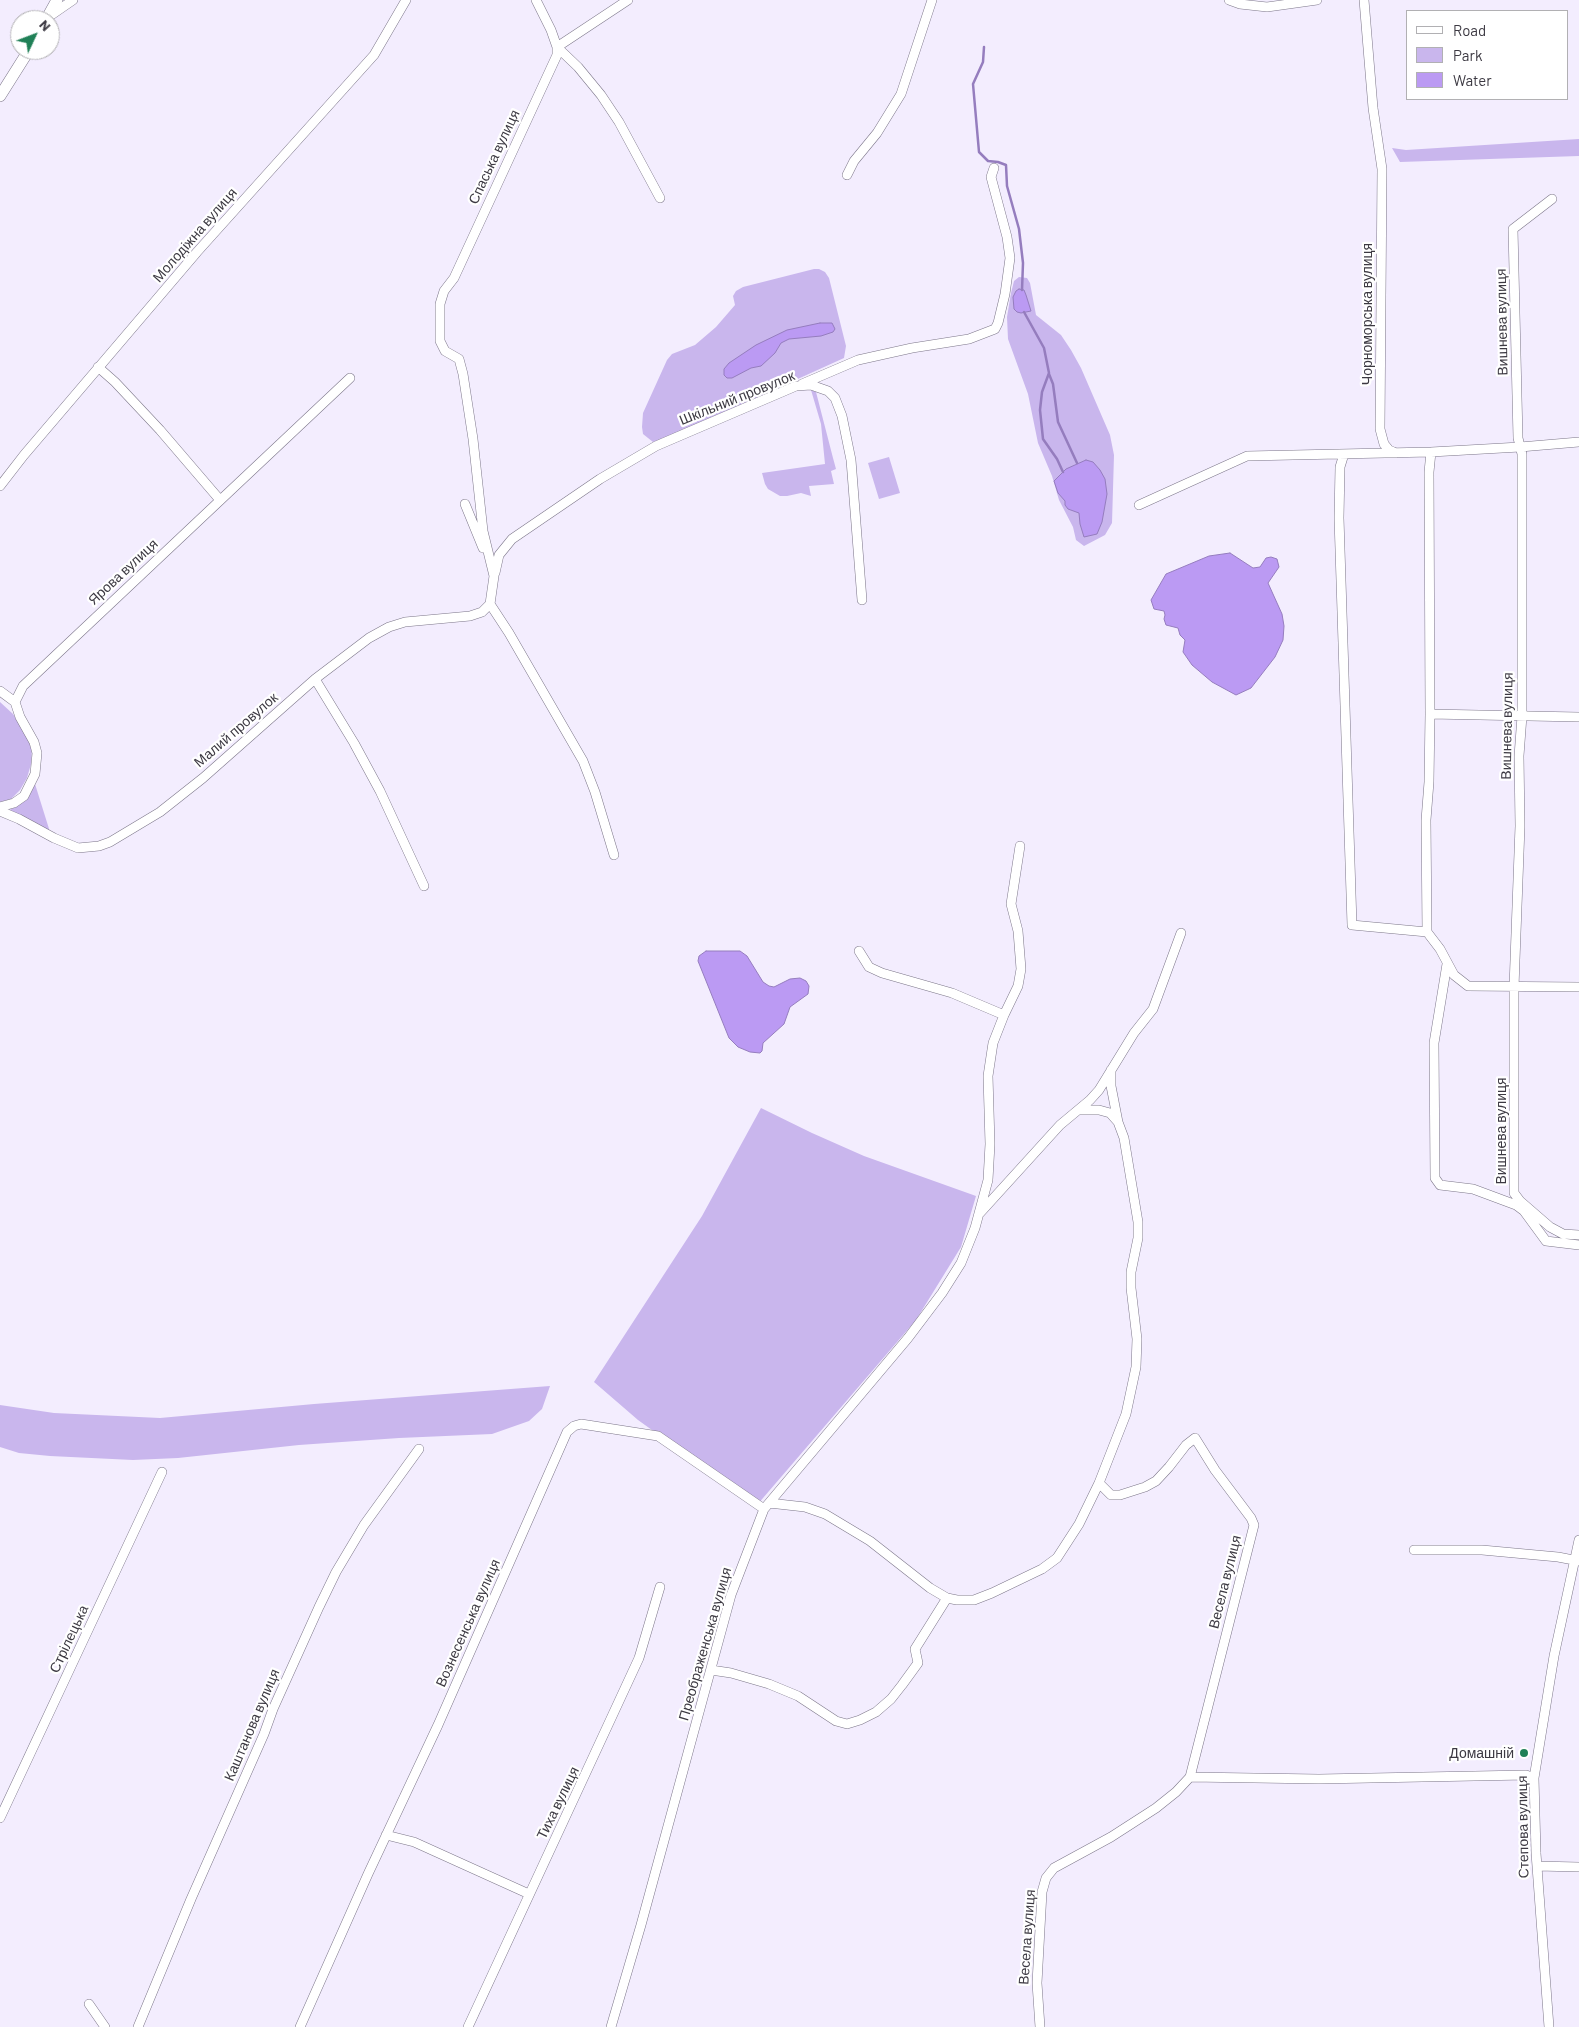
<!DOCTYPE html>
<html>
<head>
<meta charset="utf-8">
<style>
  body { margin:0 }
  #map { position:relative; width:1579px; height:2027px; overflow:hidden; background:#f3edfe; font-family:Barlow,sans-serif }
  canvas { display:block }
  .legend { position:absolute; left:1406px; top:10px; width:162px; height:90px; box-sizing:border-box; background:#fff; border:1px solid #b1b0b3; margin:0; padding:6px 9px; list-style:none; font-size:15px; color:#3c3942 }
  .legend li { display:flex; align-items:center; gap:10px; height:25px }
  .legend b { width:25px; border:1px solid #b1b0b3 }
  .north { position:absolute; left:10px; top:10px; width:50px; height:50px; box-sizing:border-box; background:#fff; border:1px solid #b1b0b3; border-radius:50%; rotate:47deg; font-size:14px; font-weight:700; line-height:20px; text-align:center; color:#3c3942 }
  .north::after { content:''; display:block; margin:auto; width:18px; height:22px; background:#208057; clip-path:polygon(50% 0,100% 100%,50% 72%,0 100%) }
</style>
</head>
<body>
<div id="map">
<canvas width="1579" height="2027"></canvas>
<ul class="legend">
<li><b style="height:6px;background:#fff"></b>Road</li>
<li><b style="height:14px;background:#c9b6ed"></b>Park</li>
<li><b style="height:14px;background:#bb9af3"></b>Water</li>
</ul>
<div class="north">N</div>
</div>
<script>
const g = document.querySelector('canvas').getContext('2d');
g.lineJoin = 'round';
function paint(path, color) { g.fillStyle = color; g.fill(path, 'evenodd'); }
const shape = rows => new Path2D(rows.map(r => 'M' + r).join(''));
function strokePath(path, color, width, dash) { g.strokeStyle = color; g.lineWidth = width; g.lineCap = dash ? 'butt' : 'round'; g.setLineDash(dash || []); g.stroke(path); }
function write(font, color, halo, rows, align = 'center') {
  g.font = font + ' Barlow,sans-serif'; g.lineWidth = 4.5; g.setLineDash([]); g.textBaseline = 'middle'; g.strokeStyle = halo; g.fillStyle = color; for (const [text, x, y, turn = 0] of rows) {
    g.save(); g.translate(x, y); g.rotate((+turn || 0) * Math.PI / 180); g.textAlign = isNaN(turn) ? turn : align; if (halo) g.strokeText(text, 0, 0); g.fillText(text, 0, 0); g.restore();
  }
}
paint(shape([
  [1579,139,1579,156,1400,162,1392,148,1406,150],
  [814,269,819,269,825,272,829,278,846,346,844,358,672,436,653,442,643,434,642,427,643,413,667,360,672,354,695,345,716,327,735,305,733,296,736,291,743,287],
  [1019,277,1027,278,1030,283,1036,315,1061,335,1071,350,1081,368,1110,435,1114,455,1112,523,1105,535,1084,546,1076,540,1073,527,1059,500,1052,476,1038,443,1028,394,1008,339,1007,317,1011,293,1014,281],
  [811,390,816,392,833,458,836,469,831,471,834,484,809,486,811,496,801,493,787,496,780,496,768,489,765,484,762,473,825,464,821,424],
  [889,457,900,493,879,499,868,463],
  [0,702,13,714,25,732,32,748,31,764,27,778,20,790,11,799,0,802],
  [35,784,50,832,7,811,16,807,27,796],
  [761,1108,812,1133,864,1156,976,1196,961,1247,916,1320,757,1505,638,1420,594,1382,702,1216],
  [550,1386,542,1409,529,1421,492,1434,399,1438,299,1445,178,1458,133,1460,50,1456,19,1453,0,1447,0,1405,54,1413,160,1418,314,1404]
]), '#c9b6ed');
const water = shape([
  [1019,289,1024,290,1026,295,1031,311,1021,313,1017,312,1014,309,1013,297,1016,291,1019,289],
  [820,323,832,323,835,329,833,332,821,336,789,339,781,343,775,353,761,366,751,368,732,378,727,378,724,375,724,369,729,363,756,345,787,330,820,323],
  [1086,460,1093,462,1100,470,1105,479,1107,494,1102,522,1097,534,1084,537,1080,524,1079,513,1068,509,1065,505,1065,501,1058,493,1054,481,1066,469,1086,460],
  [1230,553,1253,568,1260,567,1266,558,1271,557,1277,559,1279,567,1268,583,1282,614,1284,626,1283,640,1275,657,1251,688,1236,695,1212,682,1192,665,1183,652,1185,640,1180,635,1178,628,1166,625,1164,619,1165,615,1164,611,1154,609,1151,600,1166,574,1209,556,1230,553],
  [706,951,740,951,747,956,763,982,769,986,774,987,790,979,800,978,806,981,809,986,808,994,790,1007,784,1024,763,1043,762,1051,760,1053,750,1052,738,1047,729,1038,698,961,699,956,706,951]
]);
paint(water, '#bb9af3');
strokePath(water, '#957dbe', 1);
strokePath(shape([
  [984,47,983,62,973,84,979,152,988,161,998,162,1006,165,1007,186,1019,229,1023,263,1022,290],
  [1024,312,1044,348,1049,373,1042,392,1040,410,1043,439,1057,459,1063,472],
  [1049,374,1053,384,1058,422,1077,463]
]), '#957dbe', 2.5);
const minor = shape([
  [536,0,551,30,557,47,557,55,454,278,444,291,440,304,440,341,445,351,459,359,463,374,473,439,483,531,494,576,490,604,509,633,583,761,595,792,614,855],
  [628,0,557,47,578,67,601,95,619,122,660,198],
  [1229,0,1240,4,1267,7,1317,0],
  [1364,0,1373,108,1382,169,1380,429,1384,444,1389,450,1396,453],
  [47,18,73,0],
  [847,175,854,161,877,133,901,94,932,0],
  [1552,199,1513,229,1518,438,1522,454,1522,716,1519,756,1520,826,1514,987,1514,1193,1520,1201,1550,1227,1563,1234,1579,1235],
  [98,367,115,382,160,430,220,500],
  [802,384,858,360,912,348,969,339,995,329,998,323,1005,294,1010,258,1007,237,991,177,994,168],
  [1344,454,1340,467,1339,518,1352,925,1427,932,1440,949,1454,975,1468,986,1579,987],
  [0,486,24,455,197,252,374,55,406,0],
  [465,504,483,548],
  [1139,505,1247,456,1431,452,1520,447,1579,442],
  [495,573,499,555,512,539,600,479,656,446,796,386,811,385,828,391,835,398,842,416,851,460,862,600],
  [315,679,354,743,380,791,424,886],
  [0,691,15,702],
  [1430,714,1579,717],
  [0,807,14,803,24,796,35,774,37,753,34,742,20,717,15,702,23,686,350,378],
  [0,811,19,819,54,838,78,848,99,846,110,842,160,812,203,778,315,679,369,638,389,627,405,622,470,616,482,612,490,604],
  [1427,932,1426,820,1429,782,1430,714,1429,472,1431,452],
  [859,951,869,967,882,973,952,993,1004,1015],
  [1447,964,1434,1043,1435,1178,1440,1185,1473,1189,1516,1205,1524,1211,1546,1241,1579,1245],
  [1111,1070,1111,1086,1118,1122],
  [980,1213,1060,1125,1090,1100,1099,1090,1134,1033,1153,1009,1181,933],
  [769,1503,805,1507,825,1514,870,1541,930,1588,947,1598,957,1600,974,1600,992,1593,1042,1569,1057,1558,1079,1524,1099,1483],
  [1414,1550,1482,1550,1558,1557,1579,1561],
  [711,1670,731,1673,769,1684,798,1696,836,1721,847,1724,860,1720,876,1712,891,1699,902,1685,918,1663,915,1649,947,1598],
  [1190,1777,1319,1779,1526,1775,1534,1778],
  [0,1818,162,1472],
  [386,1835,414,1842,529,1894],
  [1537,1866,1579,1867],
  [89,2004,105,2027],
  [138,2027,191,1899,264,1734,273,1709,319,1607,336,1572,364,1525,419,1449],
  [300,2027,368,1874,438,1725,567,1432,574,1426,581,1424,658,1436,764,1509],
  [468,2027,639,1658,660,1587],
  [611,2027,641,1925,731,1595,764,1509,908,1338,942,1293,961,1263,975,1228,988,1180,990,1144,988,1076,993,1043,1004,1015,1018,986,1021,969,1018,931,1011,904,1020,846],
  [1040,2027,1037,1983,1042,1892,1046,1878,1054,1868,1111,1837,1156,1808,1176,1792,1190,1777,1254,1525,1251,1518,1215,1470,1195,1438,1186,1445,1169,1467,1156,1481,1145,1487,1120,1495,1111,1495,1099,1483,1126,1414,1136,1367,1137,1339,1131,1288,1131,1272,1138,1238,1138,1222,1124,1138,1118,1122,1110,1113,1099,1110,1079,1110],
  [1549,2027,1536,1853,1534,1778,1554,1656,1579,1540]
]);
const tertiary = shape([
  [46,20,57,0],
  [0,96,29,50]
]);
strokePath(minor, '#7c7689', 10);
strokePath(tertiary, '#7c7689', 12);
strokePath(minor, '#fff', 9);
strokePath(tertiary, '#fff', 11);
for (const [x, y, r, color] of [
  [1524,1753,5,"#208057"]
]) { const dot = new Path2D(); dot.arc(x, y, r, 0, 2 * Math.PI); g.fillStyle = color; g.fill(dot); strokePath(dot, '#fff', 2); }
write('14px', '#3c3942', '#fff', [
  ["Спаська вулиця",494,157,-65],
  ["Молодіжна вулиця",195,235,-49],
  ["Чорноморська вулиця",1367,314,-90],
  ["Вишнева вулиця",1502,322,-91],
  ["Шкільний провулок",737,398,-22],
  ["Ярова вулиця",123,572,-43],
  ["Вишнева вулиця",1507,726,-89],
  ["Малий провулок",236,730,-41],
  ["Вишнева вулиця",1501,1131,-90],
  ["Весела вулиця",1225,1582,-76],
  ["Вознесенська вулиця",468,1623,-66],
  ["Стрілецька",69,1639,-65],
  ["Преображенська вулиця",705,1644,-74],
  ["Каштанова вулиця",252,1725,-67],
  ["Тиха вулиця",558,1803,-64],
  ["Степова вулиця",1523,1827,-91],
  ["Весела вулиця",1027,1937,-86]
]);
write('14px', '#3c3942', '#fff', [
  ["Домашній",1514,1753]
], 'right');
</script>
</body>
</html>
